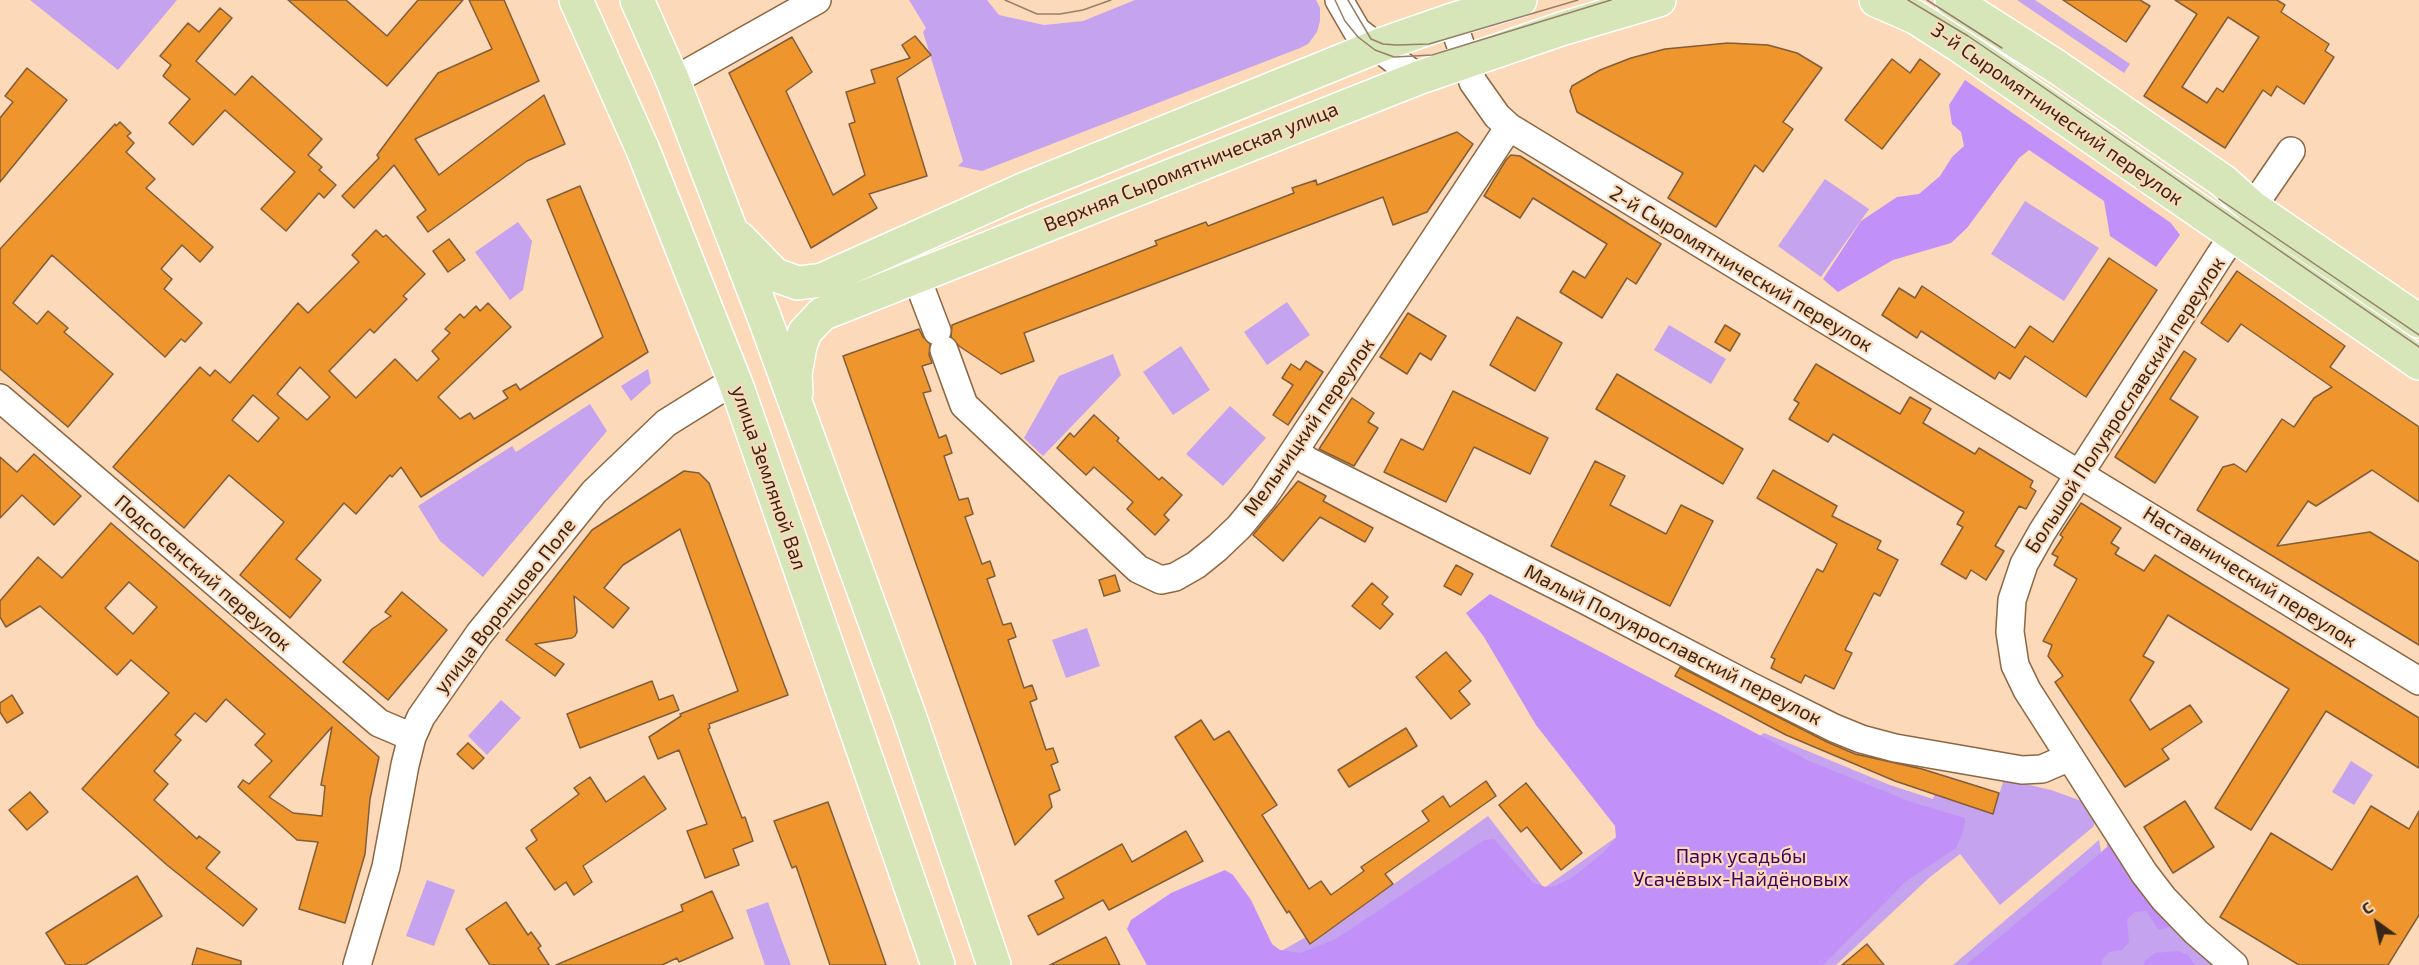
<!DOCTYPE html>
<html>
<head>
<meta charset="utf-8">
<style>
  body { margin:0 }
  #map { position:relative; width:2419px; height:965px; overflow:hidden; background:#fcd9b9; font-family:"Exo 2",sans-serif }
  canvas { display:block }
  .north { position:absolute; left:2347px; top:893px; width:60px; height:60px; -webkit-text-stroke:4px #fcd9b9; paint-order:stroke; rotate:327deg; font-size:16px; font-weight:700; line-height:24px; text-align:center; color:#382718 }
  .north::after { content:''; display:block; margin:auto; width:21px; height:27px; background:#382718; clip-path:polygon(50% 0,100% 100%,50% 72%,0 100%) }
</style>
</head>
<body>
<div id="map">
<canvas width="2419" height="965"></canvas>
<div class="north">С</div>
</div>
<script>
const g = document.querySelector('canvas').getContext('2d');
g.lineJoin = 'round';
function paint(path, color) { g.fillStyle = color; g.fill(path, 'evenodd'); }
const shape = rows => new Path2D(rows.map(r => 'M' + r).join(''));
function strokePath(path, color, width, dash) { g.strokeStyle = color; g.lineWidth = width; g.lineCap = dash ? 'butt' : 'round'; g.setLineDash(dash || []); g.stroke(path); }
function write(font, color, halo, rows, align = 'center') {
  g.font = font + ' "Exo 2",sans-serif'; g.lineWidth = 4.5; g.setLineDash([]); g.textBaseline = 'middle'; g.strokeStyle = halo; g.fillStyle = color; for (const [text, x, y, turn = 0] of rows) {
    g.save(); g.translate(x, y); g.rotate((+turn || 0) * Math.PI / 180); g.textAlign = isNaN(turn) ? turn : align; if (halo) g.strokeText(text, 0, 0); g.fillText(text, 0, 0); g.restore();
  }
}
paint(shape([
  [30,0,177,0,118,70],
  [909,0,987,0,999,15,1044,25,1083,21,1135,0,1316,0,1320,8,1320,21,1317,32,1308,44,1300,48,982,171,958,166,963,161,923,32,926,28],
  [2017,0,2035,0,2130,64,2124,73],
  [1825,179,1869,209,1821,277,1778,246],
  [2025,201,2099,248,2064,301,1991,254],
  [518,222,532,241,523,290,510,300,475,252],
  [1287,302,1310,335,1267,365,1244,332],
  [1669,325,1726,359,1711,384,1654,350],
  [1181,346,1210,390,1173,415,1143,372],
  [1113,354,1121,375,1043,456,1024,438,1059,376],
  [648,369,651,383,631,401,621,386],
  [590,404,607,431,483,577,440,541,418,506,512,446,516,452],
  [1230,406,1266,438,1223,486,1186,454],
  [1087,628,1100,666,1066,678,1052,640],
  [501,700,521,718,487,755,468,736],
  [1764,733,1890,785,1933,799,1935,794,1993,814,2004,779,2051,790,2090,804,2097,818,2093,827,2000,905,1960,854,1930,877,1836,965,1256,965,1306,937,1311,944,1488,816,1544,888],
  [2351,761,2373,775,2354,805,2332,792],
  [2107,835,2217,965,1953,965,2099,840,2101,852,2107,847],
  [427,880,455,890,434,946,406,936],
  [768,902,782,941,791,965,765,965,746,910]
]), '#c5a3ef');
paint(shape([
  [1965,80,2171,223,2180,235,2156,267,2110,236,2104,201,2029,150,2019,158,1967,228,1951,243,1893,260,1838,292,1823,279,1861,221,1897,197,1919,194,1940,176,1952,157,1964,146,1961,132,1952,124,1949,105],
  [1490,594,1809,761,1911,802,1965,818,1964,828,1956,848,1905,882,1823,965,1147,965,1127,929,1131,920,1171,893,1225,870,1233,875,1251,900,1272,944,1280,950,1300,953,1336,939,1484,840,1494,839,1533,883,1546,887,1555,886,1573,877,1603,853,1616,838,1615,826,1536,725,1484,637,1466,613],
  [2109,846,2170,927,2159,930,2146,911,2135,912,2127,919,2129,942,2122,950,2109,952,2102,960,2102,965,1966,965],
  [2178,951,2188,955,2195,965,2144,965,2145,961,2155,953]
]), '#c190f8');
const building = shape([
  [288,0,346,0,387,36,418,0,463,0,387,86,288,0],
  [469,0,504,0,539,81,415,139,439,175,544,95,565,144,527,161,428,232,417,217,426,210,394,165,354,208,342,196,379,158,377,155,438,73,492,49,469,0],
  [2063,0,2140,0,2150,6,2126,42,2063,0],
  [2175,0,2277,0,2285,5,2281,12,2329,44,2325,51,2334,57,2304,104,2277,86,2271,96,2263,90,2225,148,2144,96,2197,14,2175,0],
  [2228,17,2259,37,2223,92,2217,88,2207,103,2182,87,2228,17],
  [220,8,232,18,196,61,235,95,252,76,322,139,308,155,322,167,319,170,336,185,324,198,319,193,286,231,261,209,295,172,225,110,193,145,169,123,190,99,163,76,171,65,160,56,188,23,199,32,220,8],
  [915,36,931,55,897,78,927,176,869,194,877,208,811,248,729,73,792,37,812,72,786,91,833,195,865,175,849,124,855,122,846,92,875,83,871,70,910,58,902,45,915,36],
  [1728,43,1768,45,1797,53,1822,68,1783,122,1793,129,1763,172,1755,165,1716,227,1668,198,1683,173,1577,112,1570,91,1572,86,1600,70,1631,58,1665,49,1728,43],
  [1892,59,1910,73,1920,59,1940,74,1882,149,1845,120,1892,59],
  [27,68,67,100,0,182,0,118,13,102,5,96,27,68],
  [120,122,131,133,127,136,134,143,126,152,155,179,146,188,213,247,200,262,182,245,161,269,172,279,164,289,202,323,185,342,181,339,165,357,52,255,13,303,37,324,48,311,68,328,64,332,113,374,68,427,0,369,0,249,115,124,116,126,120,122],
  [1457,132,1473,144,1427,212,1393,225,1383,197,1109,301,1024,333,1034,361,1001,374,959,346,951,337,952,325,1157,245,1155,241,1206,222,1208,226,1294,193,1292,188,1316,180,1317,185,1457,132],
  [1511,155,1520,156,1661,244,1636,284,1627,278,1602,318,1560,292,1573,271,1585,278,1607,244,1533,198,1520,218,1484,196,1506,160,1511,155],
  [580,186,648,352,421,497,401,467,392,477,390,475,356,514,344,503,296,559,321,580,290,618,240,575,284,522,229,475,184,528,113,467,200,367,210,376,215,370,230,383,298,303,308,313,359,262,352,255,376,230,383,237,386,235,425,274,403,296,407,299,374,333,370,329,329,371,356,398,395,359,417,381,439,359,432,351,450,333,445,329,460,314,464,318,476,306,480,311,488,303,511,327,438,397,460,419,470,413,474,419,508,398,503,391,516,384,520,390,603,337,547,200,580,186],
  [300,367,330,397,307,420,277,394,300,367],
  [253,395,279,418,258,442,232,420,253,395],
  [449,239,465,260,448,272,433,251,449,239],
  [2109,258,2157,290,2086,397,2025,356,2010,379,1999,372,1995,379,1921,331,1917,338,1882,315,1899,288,1915,298,1922,286,2015,348,2030,326,2053,342,2109,258],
  [2237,271,2345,346,2330,367,2419,427,2419,502,2372,470,2316,506,2308,501,2277,546,2370,532,2419,562,2419,645,2197,510,2223,467,2234,464,2246,472,2282,419,2294,427,2314,398,2332,387,2241,324,2228,342,2201,323,2237,271],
  [1408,313,1446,336,1431,360,1420,353,1407,374,1380,357,1408,313],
  [1517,317,1562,343,1535,391,1490,365,1517,317],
  [1725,325,1740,334,1730,351,1715,342,1725,325],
  [919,329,923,337,930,344,929,355,932,363,922,366,931,391,923,393,939,438,946,435,952,453,944,456,959,500,968,498,973,514,965,517,982,564,990,561,995,576,987,579,1003,625,1011,623,1016,637,1008,640,1024,688,1032,685,1037,699,1030,702,1046,750,1053,748,1058,762,1051,765,1060,790,1049,795,1052,807,1015,845,843,356,919,329],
  [2184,351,2196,359,2170,399,2198,417,2155,483,2115,457,2184,351],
  [1306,361,1323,372,1288,425,1273,415,1293,385,1282,378,1291,364,1300,370,1306,361],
  [1816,364,1900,414,1910,397,1931,409,1923,423,1975,454,1979,448,2033,481,2030,487,2036,491,2026,509,2019,506,1995,546,2004,551,1986,580,1971,570,1966,579,1941,564,1963,527,1957,524,1964,512,1833,434,1828,442,1789,419,1799,403,1794,400,1816,364],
  [1617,374,1743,449,1723,484,1596,409,1617,374],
  [1453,391,1548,438,1530,474,1474,447,1446,502,1384,472,1401,439,1423,450,1453,391],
  [1352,398,1374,413,1368,422,1378,428,1354,466,1319,449,1352,398],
  [1094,415,1119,438,1117,441,1159,480,1162,477,1182,495,1164,515,1169,520,1155,535,1127,509,1133,502,1094,467,1086,475,1057,448,1070,433,1074,437,1094,415],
  [34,454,81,496,54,525,22,495,0,518,0,457,17,472,34,454],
  [1595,461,1625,476,1610,505,1666,534,1681,505,1713,521,1670,606,1551,546,1595,461],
  [1773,470,1837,506,1832,516,1881,541,1877,549,1898,560,1880,596,1874,593,1845,650,1852,653,1834,689,1805,675,1801,683,1771,668,1775,659,1771,657,1817,569,1823,572,1837,544,1757,498,1773,470],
  [684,471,699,473,709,483,788,695,709,724,710,728,708,729,742,818,745,817,753,841,733,849,739,865,705,878,687,831,707,824,679,750,658,759,649,737,681,716,680,714,738,691,680,529,623,565,604,588,629,608,613,628,574,596,577,632,575,636,572,638,535,644,564,664,555,676,506,640,592,530,684,471],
  [1298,481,1326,496,1323,501,1373,528,1365,542,1320,517,1283,561,1253,535,1298,481],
  [2081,503,2121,528,2111,543,2119,548,2115,554,2144,571,2155,555,2419,718,2419,768,2326,711,2251,830,2215,808,2289,689,2168,615,2143,656,2154,662,2130,700,2150,730,2190,705,2202,722,2162,749,2169,759,2125,787,2055,682,2063,676,2048,656,2052,645,2043,641,2077,579,2054,565,2058,557,2052,554,2063,537,2060,535,2081,503],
  [111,523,379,757,370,799,365,854,345,923,299,909,318,842,297,840,238,787,243,780,249,784,272,761,255,745,265,734,226,699,206,722,195,713,175,735,181,740,154,771,168,784,154,800,197,839,199,836,220,852,206,868,257,909,243,926,167,865,82,789,169,693,131,660,117,675,40,606,6,627,0,617,0,601,38,557,62,578,111,523],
  [129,582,157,607,133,634,105,608,129,582],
  [332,727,321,785,325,786,322,816,293,813,269,797,332,727],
  [1456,565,1473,574,1461,595,1444,586,1456,565],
  [1115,575,1120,591,1104,596,1099,580,1115,575],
  [1372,583,1388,597,1382,604,1393,614,1380,629,1352,606,1372,583],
  [402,592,447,630,388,700,343,662,372,629,391,616,385,612,402,592],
  [1446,652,1471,681,1459,691,1470,704,1451,719,1416,677,1446,652],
  [1680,667,1827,742,1855,754,1922,769,1999,793,1993,814,1895,781,1786,735,1675,676,1680,667],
  [652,681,659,700,673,695,679,710,580,748,567,714,652,681],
  [12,695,23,713,7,723,0,712,0,703,12,695],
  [1201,720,1214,740,1229,731,1277,805,1262,815,1309,889,1321,881,1331,895,1364,871,1361,867,1429,821,1422,811,1443,796,1450,807,1486,781,1496,796,1385,874,1393,884,1310,944,1289,911,1287,913,1175,737,1201,720],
  [1406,728,1417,746,1349,787,1338,770,1406,728],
  [468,743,484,758,473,769,457,754,468,743],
  [644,776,666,809,583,866,592,882,574,895,566,882,555,890,526,848,537,840,531,830,579,794,574,788,590,777,606,802,644,776],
  [1526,783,1582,853,1561,870,1527,827,1521,832,1499,805,1526,783],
  [30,792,48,812,27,830,9,810,30,792],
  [2185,801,2214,847,2173,873,2144,827,2185,801],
  [828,802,877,939,886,965,830,965,796,866,792,868,774,821,828,802],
  [2371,806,2409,829,2419,811,2419,915,2388,965,2299,965,2220,917,2271,833,2332,870,2371,806],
  [1186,831,1203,861,1109,910,1103,900,1038,935,1028,916,1064,898,1055,881,1122,844,1132,862,1186,831],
  [137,876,162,916,85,965,66,965,46,933,137,876],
  [712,891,733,938,679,962,677,958,662,965,556,965,683,911,681,905,712,891],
  [506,902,528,935,531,932,541,946,538,948,549,965,490,965,466,929,506,902],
  [1106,937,1120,965,1050,965,1106,937],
  [1867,944,1884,965,1842,965,1867,944],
  [197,948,241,961,241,965,192,965,197,948]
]);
paint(building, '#ee952d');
strokePath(building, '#835d38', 1.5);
const minor = shape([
  [1339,0,1357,31,1418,78],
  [1452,20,1473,82,1497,116,1509,127,2419,681],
  [673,81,817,0],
  [916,276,937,331],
  [944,350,964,405,1138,569,1161,580,1175,577,1196,565,1217,548,1239,527,1263,498,1509,127],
  [0,398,379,723,412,737],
  [1295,451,1308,461,1585,600,1750,686,1834,728,1861,739,1895,748,2022,770,2042,769,2070,757],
  [357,965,386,867,405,765,412,737,421,717,479,634,594,492,666,423,735,380],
  [2234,965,2196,932,2164,899,2144,873,2027,690,2015,665,2010,632,2012,600,2024,564,2042,532,2220,255,2291,151]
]);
const major = shape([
  [576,0,643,150,737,387,938,965],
  [637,0,673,81,765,319,909,715,994,965],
  [1876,0,1915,17,1960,46,2419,363],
  [1952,0,2057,67,2223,181,2253,208,2419,321],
  [739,238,775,275,798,283,822,280,1025,189,1383,44,1452,20,1520,0],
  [796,392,795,374,800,346,805,332,822,314,1418,78,1561,29,1659,0]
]);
strokePath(minor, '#8d6742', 30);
strokePath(major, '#fff', 36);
strokePath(minor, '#fff', 27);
strokePath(major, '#d6e6b9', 33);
strokePath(shape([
  [1005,0,1037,14,1060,14,1083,10,1111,0],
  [1335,0,1345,21,1358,37,1375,50,1394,57,1432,55,1611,0],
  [1348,0,1371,39,1383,44,1396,45,1429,44,1578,0],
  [1908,0,1968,36,2043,87,2419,347],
  [1927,0,2002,48],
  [2219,199,2419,335]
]), '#987e67', 1.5);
write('20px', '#382718', '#fcd9b9', [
  ["3-й Сыромятнический переулок",2057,114,35],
  ["Верхняя Сыромятническая улица",1191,167,-22],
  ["2-й Сыромятнический переулок",1741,269,31],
  ["Большой Полуярославский переулок",2125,405,-57],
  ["Мельницкий переулок",1309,427,-55],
  ["улица Земляной Вал",769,478,71],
  ["Подсосенский переулок",203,573,41],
  ["Наставнический переулок",2250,577,32],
  ["улица Воронцово Поле",505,606,-52],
  ["Малый Полуярославский переулок",1673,645,27]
]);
write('20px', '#3d0464', '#fcd9b9', [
  ["Парк усадьбы",1741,856],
  ["Усачёвых-Найдёновых",1741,879]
]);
</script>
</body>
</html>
